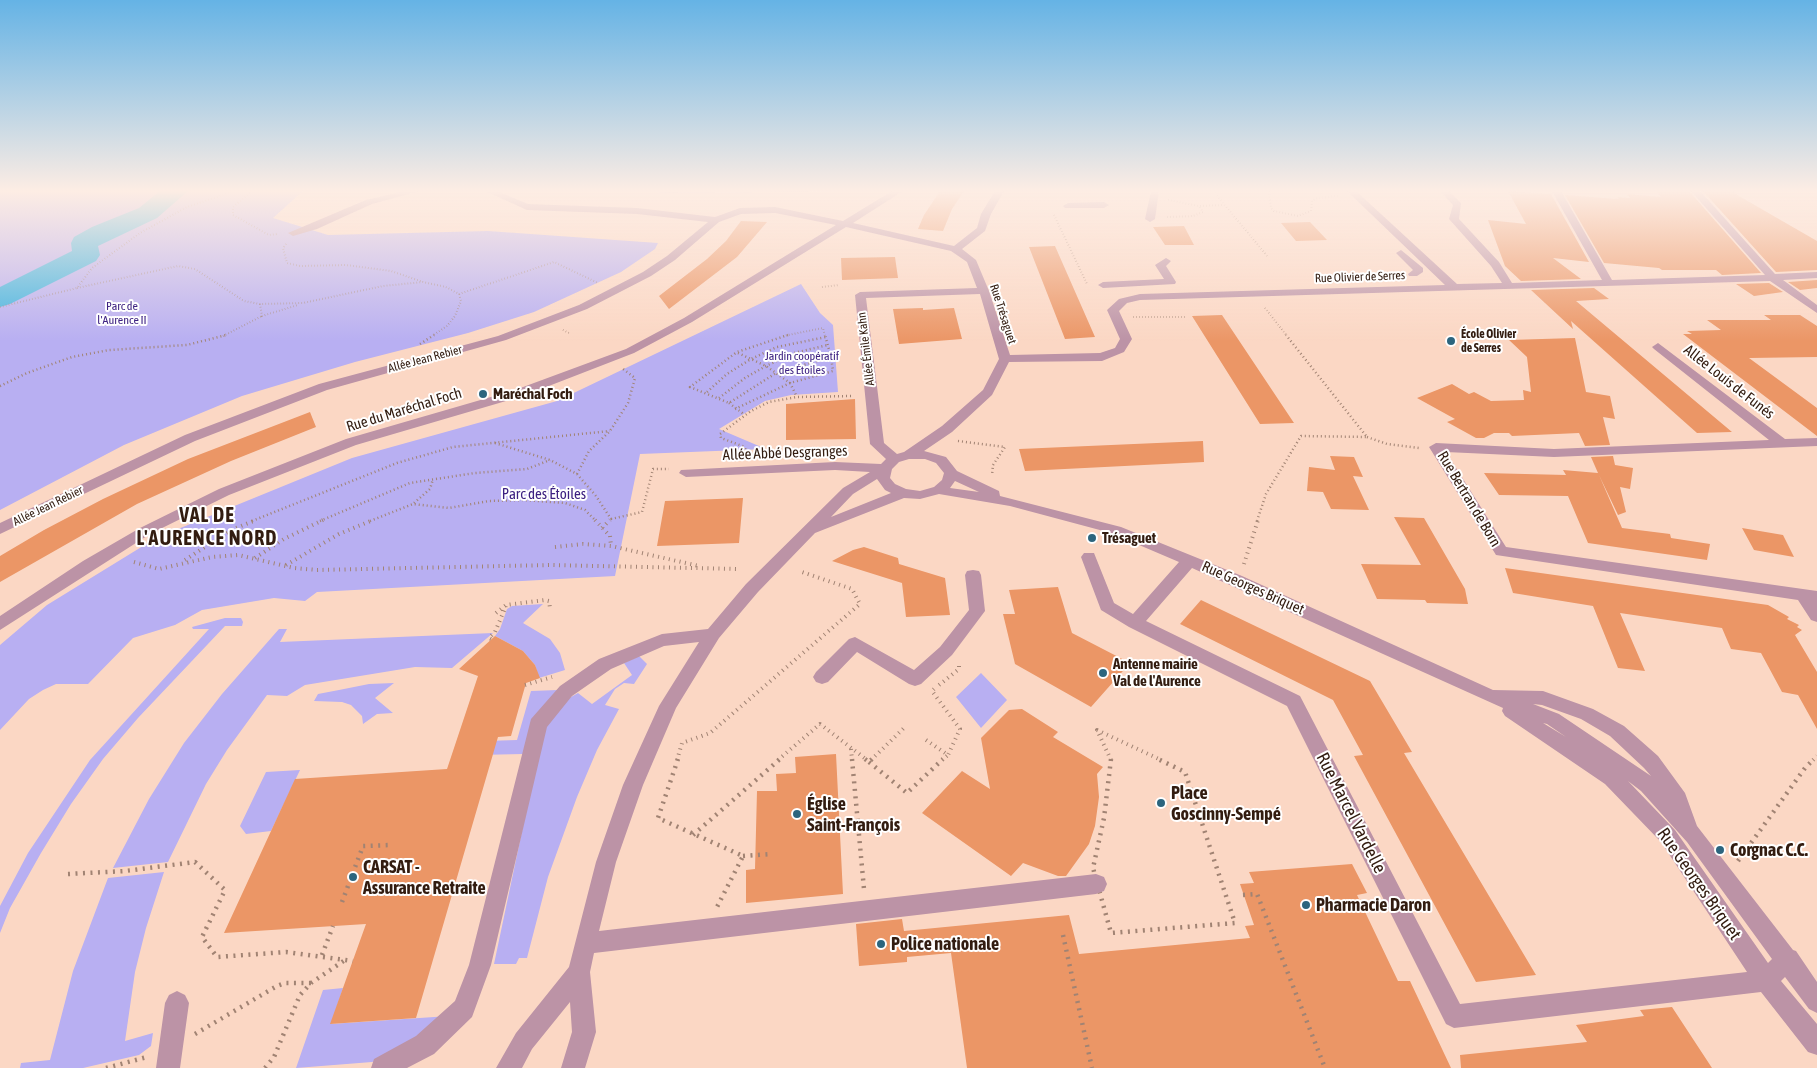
<!DOCTYPE html>
<html>
<head>
<meta charset="utf-8">
<style>
  body { margin:0 }
  canvas { display:block; background:#fbd7c4 }
</style>
</head>
<body>
<canvas width="1817" height="1068"></canvas>
<script>
const g = document.querySelector('canvas').getContext('2d');
g.lineJoin = 'round';
function paint(path, color) { g.fillStyle = color; g.fill(path, 'evenodd'); }
const shape = rows => new Path2D(rows.map(r => 'M' + r).join(''));
function strokePath(path, color, width, dash) { g.strokeStyle = color; g.lineWidth = width; g.lineCap = dash ? 'butt' : 'round'; g.setLineDash(dash || []); g.stroke(path); }
function write(font, color, halo, rows, align = 'center') {
  g.font = font + ' "Asap Condensed",sans-serif'; g.lineWidth = 4; g.setLineDash([]); g.textBaseline = 'middle'; g.strokeStyle = halo; g.fillStyle = color; for (const [text, x, y, turn = 0] of rows) {
    g.save(); g.translate(x, y); g.rotate((+turn || 0) * Math.PI / 180); g.textAlign = isNaN(turn) ? turn : align; if (halo) g.strokeText(text, 0, 0); g.fillText(text, 0, 0); g.restore();
  }
}
paint(shape([
  [0,191,303,191,273,218,328,235,488,231,658,243,655,249,621,272,534,312,468,333,355,362,242,396,124,445,0,510],
  [656,191,853,191,660,193],
  [801,284,820,313,833,325,838,392,791,395,765,401,719,429,766,449,640,454,615,576,317,592,305,601,274,598,202,610,175,625,133,638,88,684,56,684,43,690,29,699,0,730,0,645,47,605,156,538,352,458,557,401],
  [543,604,523,623,550,639,560,653,565,670,539,678,535,665,523,651,495,636,500,629,507,609,512,606],
  [225,618,241,618,243,622,242,626,225,626,138,718,103,759,71,804,41,853,10,908,0,933,0,906,28,853,90,760,209,629,193,629,192,627],
  [279,629,287,629,280,642,493,633,452,668,415,667,305,685,287,696,267,695,227,750,206,784,168,862,113,868,149,799,184,743,222,694],
  [639,656,647,664,634,684,624,683,615,689,605,705,619,709,597,750,577,797,548,877,527,958,519,958,516,964,494,964,544,727,564,701,578,693,592,704,632,675,624,663],
  [981,673,1007,700,981,728,956,697],
  [394,683,375,698,393,713,377,714,363,724,362,716,351,705,342,702,314,701,318,694,339,690,369,684],
  [558,690,523,754,477,755,486,741,517,740,531,691],
  [300,770,271,831,246,834,240,826,266,772],
  [164,872,146,928,135,972,125,1041,153,1033,151,1046,139,1055,83,1068,20,1068,21,1063,50,1060,73,971,108,878],
  [343,988,331,1024,449,1016,394,1057,372,1062,296,1068,323,990]
]), '#b8aff2');
paint(shape([
  [160,191,188,191,157,218,98,246,100,255,96,261,10,304,0,307,0,287,72,251,71,243,74,237,92,227,139,208,160,191]
]), '#41b2e1');
paint(shape([
  [940,191,964,191,952,209,943,231,918,229,924,215],
  [1508,191,1551,194,1589,262,1553,258,1581,279,1521,281,1505,266,1488,220,1526,224],
  [1656,191,1689,191,1761,273,1722,275,1716,270,1662,270,1659,268,1604,263,1565,195,1619,199,1617,197,1630,198,1627,194,1661,197],
  [1703,191,1733,191,1739,196,1817,241,1817,270,1776,272],
  [741,221,767,222,737,257,669,309,659,296,707,259,726,241],
  [1310,222,1327,240,1296,241,1281,223],
  [1184,226,1194,245,1165,245,1153,227],
  [1055,246,1095,337,1065,339,1029,247],
  [895,257,898,278,842,280,841,258],
  [1817,280,1817,288,1800,290,1788,282],
  [1769,283,1783,292,1754,296,1736,284],
  [1594,288,1609,299,1576,301,1732,432,1697,433,1571,321,1573,329,1531,290],
  [923,308,923,310,954,308,962,339,899,344,893,309],
  [1222,315,1294,423,1260,424,1192,316],
  [1764,315,1800,315,1817,326,1817,357,1749,358,1817,408,1817,436,1683,334,1692,334,1687,331,1721,330,1707,320,1771,320],
  [1575,338,1586,392,1610,396,1615,419,1603,417,1610,445,1585,446,1579,433,1512,436,1509,433,1494,433,1484,438,1476,438,1447,422,1455,419,1417,398,1452,384,1469,394,1474,392,1491,401,1524,400,1523,390,1531,392,1527,357,1509,340],
  [855,399,856,439,786,440,786,404],
  [310,412,316,427,231,461,137,504,0,582,0,556,44,530,103,499,188,459],
  [1203,441,1204,462,1025,471,1019,449],
  [1330,456,1354,457,1363,477,1353,476,1369,510,1331,509,1323,492,1307,491,1309,467,1335,470],
  [1613,456,1615,465,1633,468,1630,489,1620,487,1626,512,1618,515,1599,475,1622,528,1670,534,1671,538,1710,544,1707,560,1588,543,1568,496,1499,495,1484,473,1566,475,1563,470,1598,473,1591,457],
  [743,498,739,543,657,546,665,501],
  [1394,517,1424,518,1465,589,1468,604,1427,603,1425,600,1377,599,1361,564,1421,565],
  [1742,528,1783,535,1794,557,1754,550],
  [864,547,898,558,899,564,945,578,950,615,906,617,902,583,832,561,853,550],
  [1505,568,1768,605,1789,617,1787,619,1799,625,1797,627,1802,630,1795,635,1817,672,1817,729,1798,695,1782,692,1761,653,1731,649,1722,628,1620,613,1645,671,1618,668,1593,606,1513,593],
  [1058,587,1072,633,1130,663,1091,707,1015,664,1003,614,1015,614,1009,590],
  [1201,600,1370,681,1412,752,1404,753,1536,975,1476,982,1354,756,1363,755,1333,700,1180,624],
  [495,636,523,651,535,665,540,678,526,683,511,736,498,737,416,1018,330,1024,366,924,224,933,295,779,447,769,478,676,459,669],
  [1022,709,1058,732,1053,737,1103,767,1097,774,1099,797,1095,826,1089,844,1066,876,1058,876,1023,863,1011,876,922,813,962,771,990,789,981,738,1009,710],
  [836,754,843,894,746,903,746,870,755,869,757,791,777,791,776,774,796,773,795,757],
  [1352,864,1367,893,1357,895,1398,981,1410,981,1451,1068,967,1068,951,953,907,957,907,962,859,966,856,924,902,919,904,931,1069,915,1079,954,1250,938,1245,926,1254,925,1240,884,1254,883,1249,872],
  [1672,1007,1712,1068,1461,1068,1460,1055,1587,1042,1576,1025,1644,1016,1640,1010]
]), '#eb9666');
strokePath(shape([
  [252,191,233,207,233,215,269,235,277,234],
  [1213,191,1268,257],
  [1269,191,1271,208,1274,211,1298,216,1311,211,1312,201,1317,198,1338,196],
  [1168,200,1199,206,1224,205],
  [1054,215,1087,284],
  [1167,217,1193,216,1203,212,1199,206],
  [286,244,283,248,287,263,300,266,346,265,391,271,423,282],
  [822,287,839,285],
  [77,288,178,266,195,269,244,301,260,304,303,303,383,286,423,282,446,287,459,294,461,301,455,316,447,326,432,336],
  [459,294,554,262,598,283],
  [260,304,262,316,298,305],
  [0,307,77,288,92,268,140,233,187,207,235,191],
  [1265,308,1287,336],
  [1133,317,1187,317],
  [563,330,571,334],
  [223,336,262,316],
  [783,336,823,328,825,336]
]), '#a18373', 2, [0.5, 2.5]);
strokePath(shape([
  [788,335,737,352,690,387,729,403,776,373,831,357,825,335],
  [420,344,434,335],
  [738,353,766,366,790,383,797,397],
  [0,386,27,373,72,357,109,350,187,345,226,335],
  [707,392,727,374,751,359,777,347,826,337],
  [719,398,745,378,766,366,794,353,828,345],
  [729,403,745,415],
  [735,409,790,383,833,371,831,357],
  [1367,437,1387,444,1419,448],
  [958,441,1005,447,993,465,992,475],
  [495,443,550,460,577,474,596,496,611,519,609,521],
  [746,457,745,447,721,438,720,434,751,411,769,402,797,397,853,396],
  [577,474,589,451,610,431,628,403,635,378,623,369],
  [414,503,430,489,433,479],
  [611,519,642,512,653,469,669,469],
  [252,521,397,463,453,447,610,431],
  [320,521,410,483,475,473,527,469,550,460],
  [370,521,413,504,449,508,489,501,524,500,565,503,585,510,596,521],
  [1257,521,1266,494,1301,436,1367,437,1286,335]
]), '#a18373', 2.5, [1, 3]);
strokePath(shape([
  [595,520,610,536,611,546],
  [602,528,610,520],
  [555,547,583,544,611,546,699,566],
  [255,558,284,539,323,520],
  [185,560,231,530,256,520],
  [134,562,159,569,212,557,238,555,294,568,317,570,550,565,739,569],
  [1244,564,1258,520],
  [286,565,339,534,373,520],
  [496,613,506,605,545,600,549,601,550,608],
  [491,639,489,638,495,632,506,606],
  [525,685,552,677],
  [939,685,959,669,959,664],
  [926,740,948,755,960,729,932,691,934,689],
  [851,749,852,760],
  [677,760,682,743,710,733,860,604,852,589,799,571],
  [778,760,820,724,867,760],
  [871,760,905,727],
  [942,760,948,755],
  [1111,760,1097,730,1161,760],
  [1813,760,1817,756]
]), '#a18373', 4, [1, 4.5]);
strokePath(shape([
  [678,759,658,818,743,856,717,907],
  [852,759,864,889],
  [865,759,869,762,872,759],
  [1111,759,1104,818,1093,868,1111,933,1235,923,1185,772,1158,759],
  [869,762,907,793,943,759],
  [693,835,780,759],
  [743,856,771,854],
  [1738,861,1805,768,1814,759],
  [68,874,125,871,195,862,225,890,202,937,217,957,286,952,353,961],
  [1243,895,1257,894,1325,1068],
  [342,902,363,846,391,845],
  [1063,935,1092,1068],
  [322,955,333,926],
  [195,1034,277,986,285,983,311,983],
  [106,1068,147,1057],
  [265,1068,274,1057,300,995,311,983,345,960]
]), '#a18373', 4.5, [2, 5.5]);
paint(shape([
  [404,191,420,191,372,204,317,229,293,236,288,233,366,200,404,191],
  [485,191,497,191,528,204,637,208,715,217,740,208,775,207,843,221,892,191,903,191,853,223,954,246,977,228,981,214,995,191,1004,191,991,214,985,231,962,249,976,260,989,291,1010,355,1100,353,1115,348,1120,339,1107,310,1119,299,1140,294,1445,285,1347,191,1356,191,1457,284,1502,283,1491,266,1449,219,1453,205,1440,191,1449,191,1461,203,1459,219,1499,262,1512,283,1602,280,1552,191,1561,191,1612,280,1765,275,1691,191,1700,191,1775,274,1817,272,1817,278,1783,280,1817,305,1817,313,1770,281,1140,300,1127,303,1119,311,1132,339,1124,352,1102,361,1009,362,992,395,952,432,924,451,946,457,957,471,999,491,1000,496,1121,527,1242,576,1493,690,1543,691,1593,709,1624,726,1658,756,1685,793,1697,826,1793,950,1796,951,1817,982,1817,1013,1809,1009,1785,977,1781,981,1817,1024,1817,1055,1808,1052,1761,992,1454,1028,1446,1024,1287,706,1129,627,1101,610,1081,557,1084,553,1094,553,1114,603,1133,614,1179,562,1111,533,1010,506,939,494,920,499,904,498,815,533,758,592,719,638,676,708,643,785,616,862,599,931,1096,874,1104,877,1107,884,1104,891,1096,894,594,953,590,972,596,1032,585,1068,561,1068,572,1032,570,1002,532,1049,522,1068,496,1068,516,1033,569,967,596,862,623,785,659,706,699,642,664,646,611,669,572,696,547,727,491,965,472,1017,434,1054,407,1068,371,1068,374,1059,416,1036,455,1001,469,965,531,719,560,686,599,659,662,634,708,629,746,584,843,488,870,472,835,470,686,477,679,473,681,470,835,462,881,464,886,459,870,444,855,295,860,292,977,288,967,262,951,251,846,227,692,322,634,353,523,396,356,445,229,495,150,534,0,630,0,616,83,561,140,528,219,489,346,439,515,390,626,349,684,318,836,225,775,213,741,214,719,222,675,260,651,276,587,309,506,340,327,390,195,441,0,534,0,523,185,435,319,384,498,336,579,305,643,272,667,256,708,222,637,214,527,210,485,191],
  [980,294,999,359,983,390,942,426,904,452,897,454,884,443,866,298,980,294],
  [909,459,925,459,936,463,944,473,942,480,934,487,920,491,906,489,895,484,890,478,892,469,899,462,909,459],
  [877,479,885,490,891,493,831,517,853,494,877,479],
  [955,481,979,492,950,488,955,481],
  [1192,568,1503,708,1502,711,1505,716,1605,784,1661,842,1747,972,1460,1004,1300,696,1146,621,1192,568],
  [1533,704,1542,705,1581,719,1610,736,1644,768,1651,776,1559,714,1533,704],
  [1543,723,1547,724,1566,737,1543,723],
  [1628,781,1641,791,1687,842,1772,959,1768,963,1675,830,1628,781],
  [1151,191,1159,191,1155,219,1150,222,1145,219,1151,191],
  [1068,203,1104,202,1109,205,1104,208,1065,208,1063,206,1068,203],
  [1401,250,1423,268,1423,272,1417,276,1409,276,1408,274,1413,270,1396,253,1401,250],
  [1166,258,1171,261,1166,266,1176,282,1175,284,1103,288,1098,285,1103,282,1164,279,1155,265,1166,258],
  [1658,343,1785,439,1817,438,1817,446,1554,457,1446,452,1506,547,1817,591,1817,622,1811,620,1798,600,1496,555,1429,447,1436,443,1554,449,1769,440,1654,349,1652,347,1658,343],
  [973,570,979,571,981,575,985,611,952,655,921,684,915,686,909,684,857,652,828,682,822,684,816,682,813,677,816,672,849,639,855,637,914,670,940,647,969,610,965,575,967,571,973,570],
  [177,991,185,995,189,1003,180,1068,156,1068,165,1003,169,995,177,991]
]), '#bc93a6');
const sky = g.createLinearGradient(0, 0, 0, 341);
sky.addColorStop(0, '#65b3e5');
sky.addColorStop(0.56, '#fdede4');
sky.addColorStop(1, '#fdede400');
g.fillStyle = sky;
g.fillRect(0, 0, 1817, 341);
for (const [x, y, r, color] of [
  [1451,341,5,"#2c657e"],
  [483,394,5,"#2c657e"],
  [1092,538,5,"#2c657e"],
  [1103,673,5,"#2c657e"],
  [1161,803,5,"#2c657e"],
  [797,814,5,"#2c657e"],
  [1720,850,5,"#2c657e"],
  [353,877,5,"#2c657e"],
  [1306,905,5,"#2c657e"],
  [881,944,5,"#2c657e"]
]) { const dot = new Path2D(); dot.arc(x, y, r, 0, 2 * Math.PI); g.fillStyle = color; g.fill(dot); strokePath(dot, '#fff', 2); }
write('12px', '#321c10', '#fff', [
  ["Rue Olivier de Serres",1360,277,-2],
  ["Rue Trésaguet",1003,314,72],
  ["Allée Émile Kahn",866,349,-97],
  ["Allée Jean Rebier",425,359,-15],
  ["Allée Jean Rebier",48,506,-26]
]);
write('12px', '#3d2181', '#fff', [
  ["Parc de",122,306],
  ["l'Aurence II",122,320],
  ["Jardin coopératif",802,356],
  ["des Étoiles",802,370]
]);
write('bold 12px', '#321c10', '#fff', [
  ["École Olivier",1461,334],
  ["de Serres",1461,348]
], 'left');
write('15px', '#321c10', '#fff', [
  ["Allée Louis de Funés",1729,382,38],
  ["Rue du Maréchal Foch",404,410,-17],
  ["Allée Abbé Desgranges",785,453,-2],
  ["Rue Bertran de Born",1469,499,59],
  ["Rue Georges Briquet",1253,588,24]
]);
write('bold 15px', '#321c10', '#fff', [
  ["Maréchal Foch",493,394],
  ["Trésaguet",1102,538],
  ["Antenne mairie",1113,664],
  ["Val de l'Aurence",1113,681]
], 'left');
write('15px', '#3d2181', '#fff', [
  ["Parc des Étoiles",544,494]
]);
write('bold 18px', '#321c10', '#fff', [
  ["Place",1171,793],
  ["Goscinny-Sempé",1171,814],
  ["Église",807,804],
  ["Saint-François",807,825],
  ["Corgnac C.C.",1730,850],
  ["CARSAT -",363,867],
  ["Assurance Retraite",363,888],
  ["Pharmacie Daron",1316,905],
  ["Police nationale",891,944]
], 'left');
write('18px', '#321c10', '#fff', [
  ["Rue Marcel Vardelle",1351,813,63],
  ["Rue Georges Briquet",1699,884,55]
]);
g.letterSpacing = '1px';
write('bold 20px', '#321c10', '#fff', [
  ["VAL DE",207,516],
  ["L'AURENCE NORD",207,539]
]);
g.letterSpacing = '0px';
</script>
</body>
</html>
